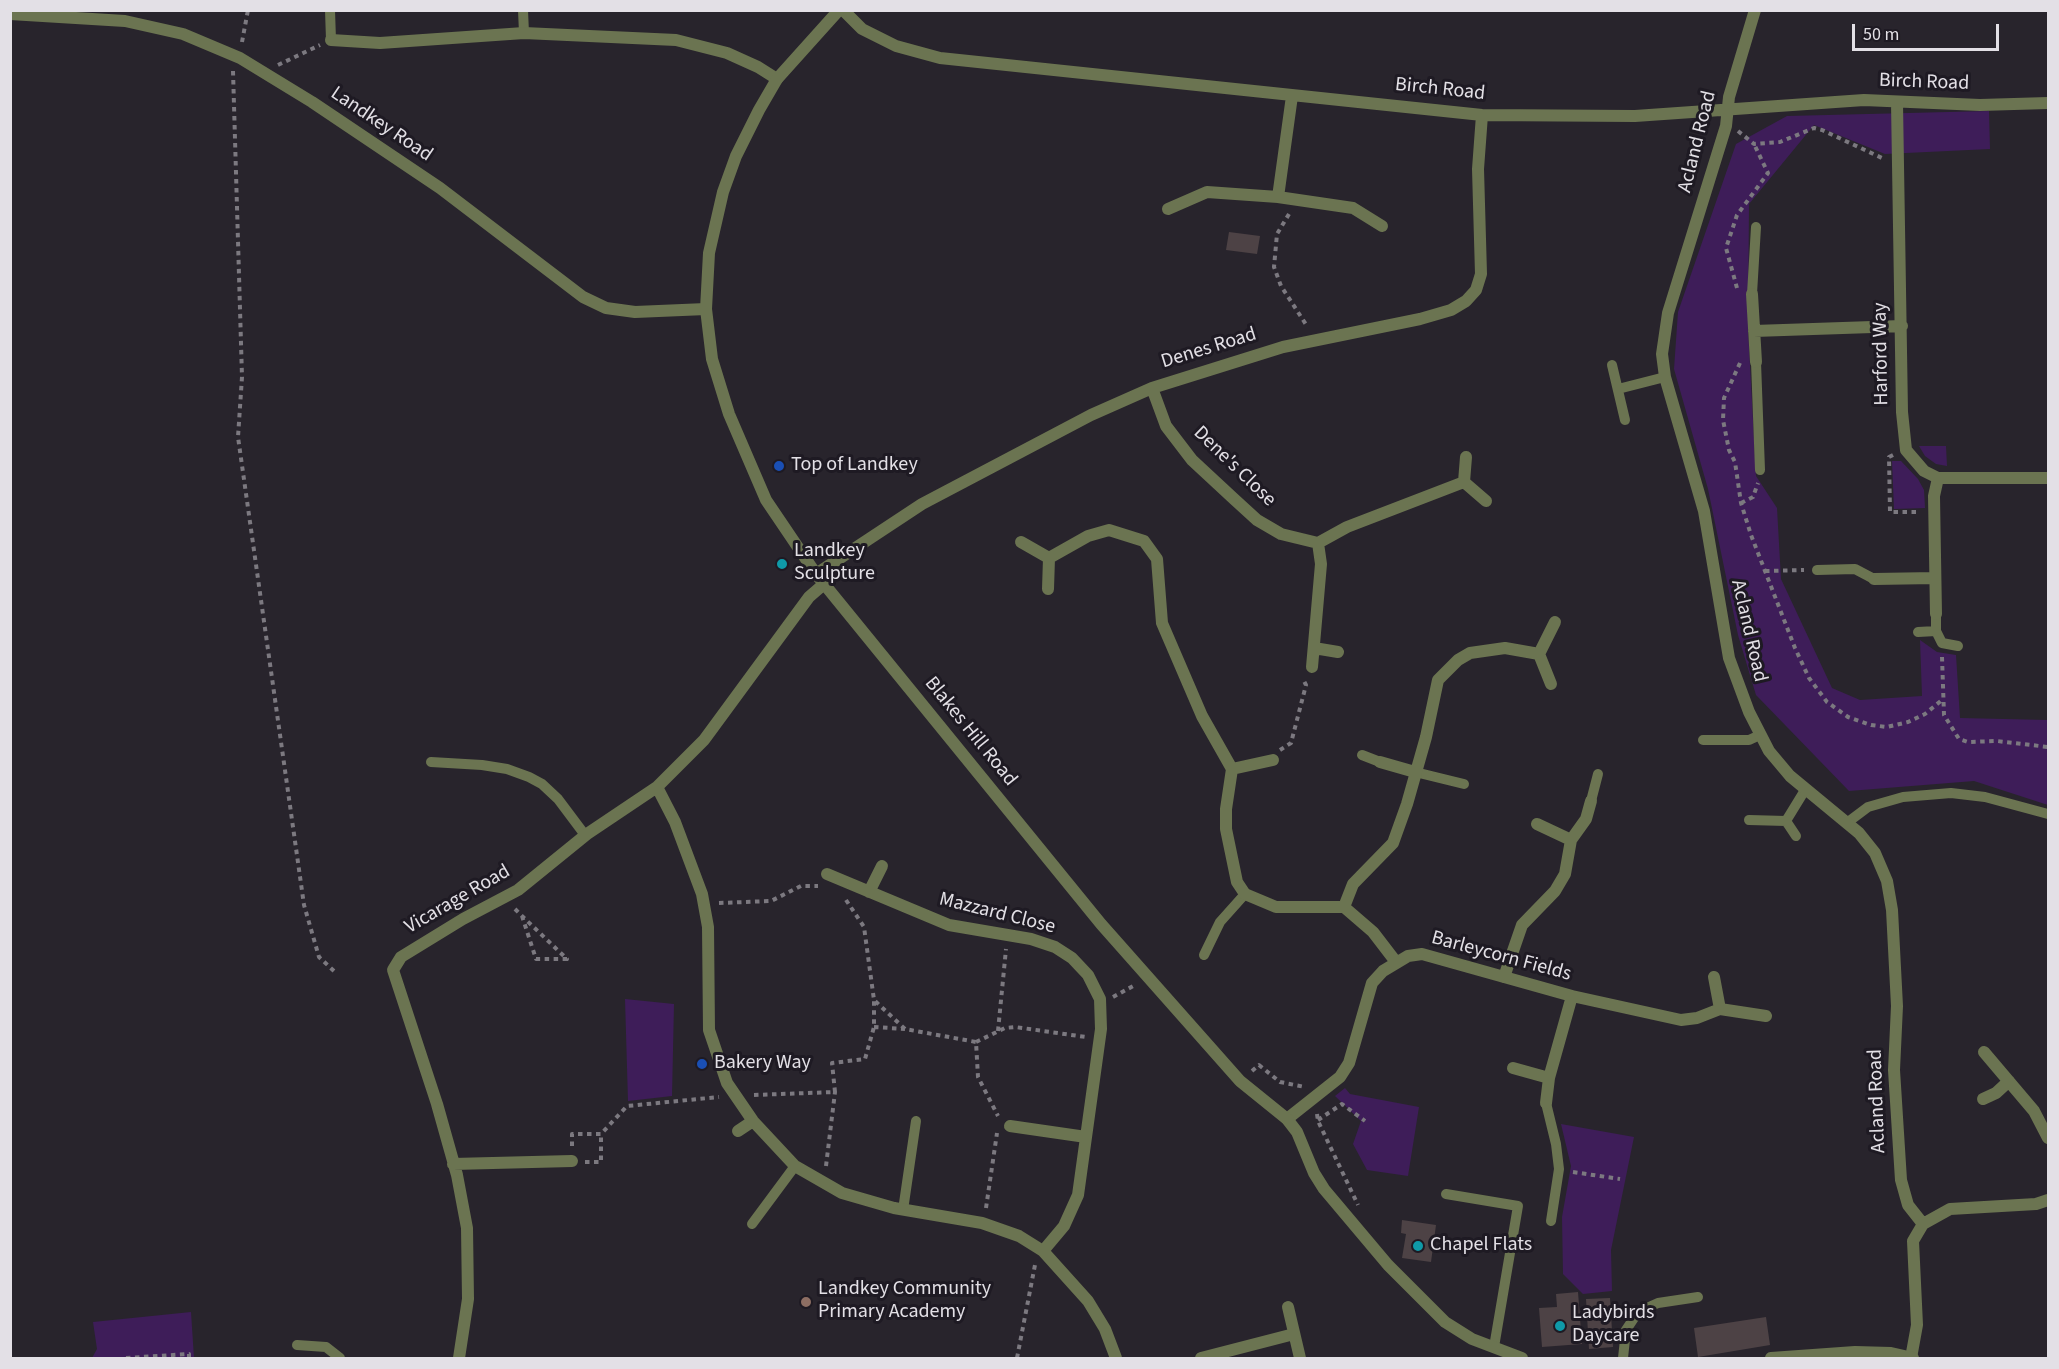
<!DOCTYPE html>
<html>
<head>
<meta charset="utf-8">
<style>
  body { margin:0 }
  #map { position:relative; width:2059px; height:1369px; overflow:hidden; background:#28242c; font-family:"Source Sans 3",sans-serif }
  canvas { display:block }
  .frame { position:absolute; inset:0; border:12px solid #e3e0e6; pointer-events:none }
  .scale { position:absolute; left:1852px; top:24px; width:147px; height:27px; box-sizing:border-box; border:3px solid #e3e0e6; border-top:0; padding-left:8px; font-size:18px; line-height:21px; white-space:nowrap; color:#e3e0e6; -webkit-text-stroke:4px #1e1a23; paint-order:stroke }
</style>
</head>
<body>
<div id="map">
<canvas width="2059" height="1369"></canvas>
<div class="frame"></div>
<div class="scale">50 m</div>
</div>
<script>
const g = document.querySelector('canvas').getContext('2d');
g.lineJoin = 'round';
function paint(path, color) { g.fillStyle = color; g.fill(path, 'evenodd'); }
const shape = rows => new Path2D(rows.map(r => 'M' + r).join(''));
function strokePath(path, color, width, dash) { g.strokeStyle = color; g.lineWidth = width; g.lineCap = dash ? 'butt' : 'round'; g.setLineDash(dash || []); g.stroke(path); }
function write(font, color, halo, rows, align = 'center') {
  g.font = font + ' "Source Sans 3",sans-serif'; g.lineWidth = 6; g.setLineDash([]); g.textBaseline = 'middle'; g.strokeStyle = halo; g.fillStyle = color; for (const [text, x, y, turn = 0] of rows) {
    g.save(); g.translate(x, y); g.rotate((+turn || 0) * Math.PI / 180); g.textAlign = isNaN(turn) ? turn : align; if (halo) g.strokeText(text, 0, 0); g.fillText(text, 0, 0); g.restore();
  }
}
paint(shape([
  [1989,111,1990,149,1885,154,1814,125,1749,204,1748,328,1756,476,1777,508,1781,579,1832,688,1860,700,1922,696,1920,640,1937,652,1956,655,1960,718,2048,720,2048,805,1974,781,1849,791,1756,695,1738,635,1708,489,1674,369,1678,312,1736,144,1787,116],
  [1919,446,1946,446,1947,466,1936,464,1925,456],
  [1892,461,1901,461,1918,479,1924,490,1925,508,1894,509],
  [625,999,674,1004,672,1096,628,1101],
  [1345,1088,1350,1094,1419,1107,1408,1176,1367,1170,1353,1144,1361,1121,1335,1096],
  [1561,1124,1634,1137,1611,1250,1612,1291,1583,1294,1563,1274,1562,1217,1571,1166],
  [191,1312,194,1358,92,1358,97,1349,93,1322]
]), '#3e1d59');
paint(shape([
  [1229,232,1260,236,1257,254,1226,250],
  [1402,1220,1436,1225,1431,1262,1402,1258,1406,1234,1401,1233],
  [1578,1292,1582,1344,1542,1347,1539,1308,1557,1307,1556,1294],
  [1610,1298,1613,1347,1589,1349,1586,1299],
  [1766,1317,1770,1345,1698,1357,1694,1328]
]), '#4d4245');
strokePath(shape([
  [242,42,248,10],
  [278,65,320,45],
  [233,71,242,377,238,437,304,905,319,957,335,972],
  [1738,131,1754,144,1780,142,1814,128,1822,130,1882,158],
  [1289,214,1277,234,1274,267,1281,286,1307,326],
  [1737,288,1726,248,1737,215,1768,173,1754,144],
  [1740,363,1724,398,1723,420,1729,450,1735,462,1741,503,1751,535,1795,648,1809,678,1827,702,1848,717,1871,725,1887,727,1908,722,1925,714,1942,700],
  [1893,455,1889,457,1890,512,1919,512],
  [1741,503,1753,497,1758,483],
  [1765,571,1804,570],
  [1942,657,1944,715,1959,739,1968,742,1997,741,2048,747],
  [1280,750,1291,743,1306,685,1303,679],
  [846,900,864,927,874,1000,905,1029,976,1042,978,1077,998,1116],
  [719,903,771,901,801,886,818,886],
  [515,909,522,916,567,959,536,959,522,916],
  [1113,997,1135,985],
  [874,1027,905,1029],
  [998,1031,1006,949],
  [976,1042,1005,1028,1015,1027,1086,1037],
  [1252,1071,1259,1065,1280,1082,1305,1087],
  [754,1095,835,1092,832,1063,865,1059,874,1027,874,1000],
  [1317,1114,1318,1121,1358,1205],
  [1318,1120,1342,1104,1365,1121],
  [572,1146,572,1134,601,1134,627,1106,719,1097],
  [585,1162,601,1162,601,1134],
  [826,1166,835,1092],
  [1573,1172,1620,1179],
  [986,1208,997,1133],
  [126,1358,189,1354,189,1358],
  [1017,1358,1035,1265]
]), '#7c7980', 4, [4.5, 4.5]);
strokePath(shape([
  [330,10,331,40],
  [523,10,524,33],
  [1752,294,1756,227],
  [1756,362,1760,470],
  [1612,365,1625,420],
  [1618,389,1665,377],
  [1817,570,1855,569,1874,579],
  [1936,614,1936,631,1942,643,1958,646],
  [1918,632,1936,631],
  [1703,740,1749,740,1760,735],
  [1362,755,1380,762],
  [431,762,482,765,507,769,529,777,542,784,558,799,585,835],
  [1415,772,1464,784],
  [1591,801,1598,774],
  [1749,820,1786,821,1796,836],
  [1786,821,1805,790],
  [1848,822,1868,807,1903,797,1951,793,1985,797,2048,814],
  [1204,955,1220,922,1245,894],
  [1546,1103,1556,1144,1559,1169,1551,1221],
  [1446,1194,1518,1206,1494,1347],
  [903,1210,916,1121],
  [752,1224,795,1166],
  [297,1345,326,1347,340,1358],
  [1623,1358,1626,1330,1638,1312,1658,1303,1698,1297]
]), '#6b7451', 10);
strokePath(shape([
  [843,10,862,29,896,46,940,58,1482,115,1635,116,1864,100,1980,105,2048,103],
  [1755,10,1729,97,1726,126,1668,313,1662,354,1665,377,1704,511,1729,658,1749,712,1769,751,1790,776,1859,833,1875,853,1887,881,1892,910,1897,1006,1894,1070,1901,1180,1908,1205,1923,1224,1913,1241,1917,1325,1911,1358],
  [331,40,380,43,524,33,676,40,727,53,758,67,777,79],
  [1897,103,1902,412,1906,450,1924,471,1938,478,2048,478],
  [1278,197,1292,96],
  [1168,209,1207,192,1278,197,1353,208,1382,226],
  [1752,294,1756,362],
  [1754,331,1902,326],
  [1152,388,1166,426,1192,460,1234,499,1257,520,1281,534,1318,543,1321,564,1312,667],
  [1464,482,1486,501],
  [1021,542,1049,558,1048,589],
  [1318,543,1347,527,1464,482,1466,457],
  [1049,558,1088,536,1109,530,1144,541,1157,559,1162,623,1202,716,1232,769],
  [816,574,922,504,1091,415,1152,388,1283,347,1420,319,1451,310,1466,301,1476,290,1481,274,1478,169,1482,115],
  [1874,579,1935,578],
  [1936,614,1934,496,1938,478],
  [1314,648,1338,652],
  [1551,684,1539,654,1555,622],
  [1273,760,1232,769,1226,809,1226,829,1237,882,1245,894,1276,907,1344,907,1373,932,1396,962],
  [1380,762,1415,772],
  [657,787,675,822,702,894,708,927,709,1030,727,1083,753,1121,795,1166,842,1193,894,1208,982,1223,1019,1236,1043,1251,1088,1301,1105,1329,1116,1358],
  [1537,824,1571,840],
  [827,874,949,925,1031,939,1055,947,1072,958,1088,975,1100,999,1101,1029,1078,1195,1064,1226,1043,1251],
  [869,892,882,866],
  [1344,907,1353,884,1393,843,1407,804,1426,737,1438,680,1458,660,1470,653,1505,648,1539,654],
  [1504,977,1522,925,1555,891,1565,874,1571,840,1586,819,1591,801],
  [1714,977,1720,1009],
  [1984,1052,2034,1111,2048,1138],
  [1513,1068,1549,1078],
  [1983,1099,1996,1093,2009,1081],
  [1546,1103,1549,1078,1572,996],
  [1287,1119,1340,1077,1349,1063,1372,983,1383,971,1408,956,1422,954,1572,996,1681,1020,1697,1018,1720,1009,1766,1016],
  [1010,1126,1086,1137],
  [738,1131,753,1121],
  [453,1164,572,1161],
  [1923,1224,1950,1209,2036,1204,2048,1200],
  [1288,1307,1300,1358],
  [459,1358,468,1299,467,1228,457,1175,437,1104,393,970,401,957,463,919,518,890,587,834,657,787,704,740,809,597,824,584],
  [1201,1358,1294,1334]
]), '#6b7451', 12);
strokePath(shape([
  [839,10,777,79,759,110,736,156,723,192,709,253,706,309,712,359,729,414,766,500,816,574,1101,924,1240,1081,1287,1119,1297,1132,1314,1173,1324,1189,1388,1265,1445,1322,1472,1339,1522,1358],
  [10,14,125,21,183,34,240,58,312,102,440,188,583,297,606,308,635,312,706,309],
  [1771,1358,1855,1352,1891,1353,1913,1358]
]), '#6b7451', 12);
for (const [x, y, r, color] of [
  [779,466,6,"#1a4fb4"],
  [782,564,6,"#0f9aa8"],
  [702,1064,6,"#1a4fb4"],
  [1418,1246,6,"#0f9aa8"],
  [806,1302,6,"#8d6e63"],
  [1560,1326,6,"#0f9aa8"]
]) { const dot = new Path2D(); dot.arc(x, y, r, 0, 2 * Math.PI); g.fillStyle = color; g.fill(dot); strokePath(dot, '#1e1a23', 2); }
write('20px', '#e3e0e6', '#1e1a23', [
  ["Birch Road",1924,83,2],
  ["Birch Road",1440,90,6],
  ["Landkey Road",381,125,34],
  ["Acland Road",1698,142,-76],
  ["Denes Road",1209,349,-17],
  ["Harford Way",1882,354,-91],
  ["Dene's Close",1234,467,44],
  ["Acland Road",1748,631,77],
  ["Blakes Hill Road",970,732,51],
  ["Vicarage Road",458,900,-30],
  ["Mazzard Close",997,914,14],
  ["Barleycorn Fields",1501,957,15],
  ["Acland Road",1878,1101,-92]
]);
write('20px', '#e3e0e6', '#1e1a23', [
  ["Top of Landkey",791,466],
  ["Landkey",794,552],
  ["Sculpture",794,575],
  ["Bakery Way",714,1064],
  ["Chapel Flats",1430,1246],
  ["Landkey Community",818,1290],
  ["Primary Academy",818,1313],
  ["Ladybirds",1572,1314],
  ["Daycare",1572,1337]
], 'left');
</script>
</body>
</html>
